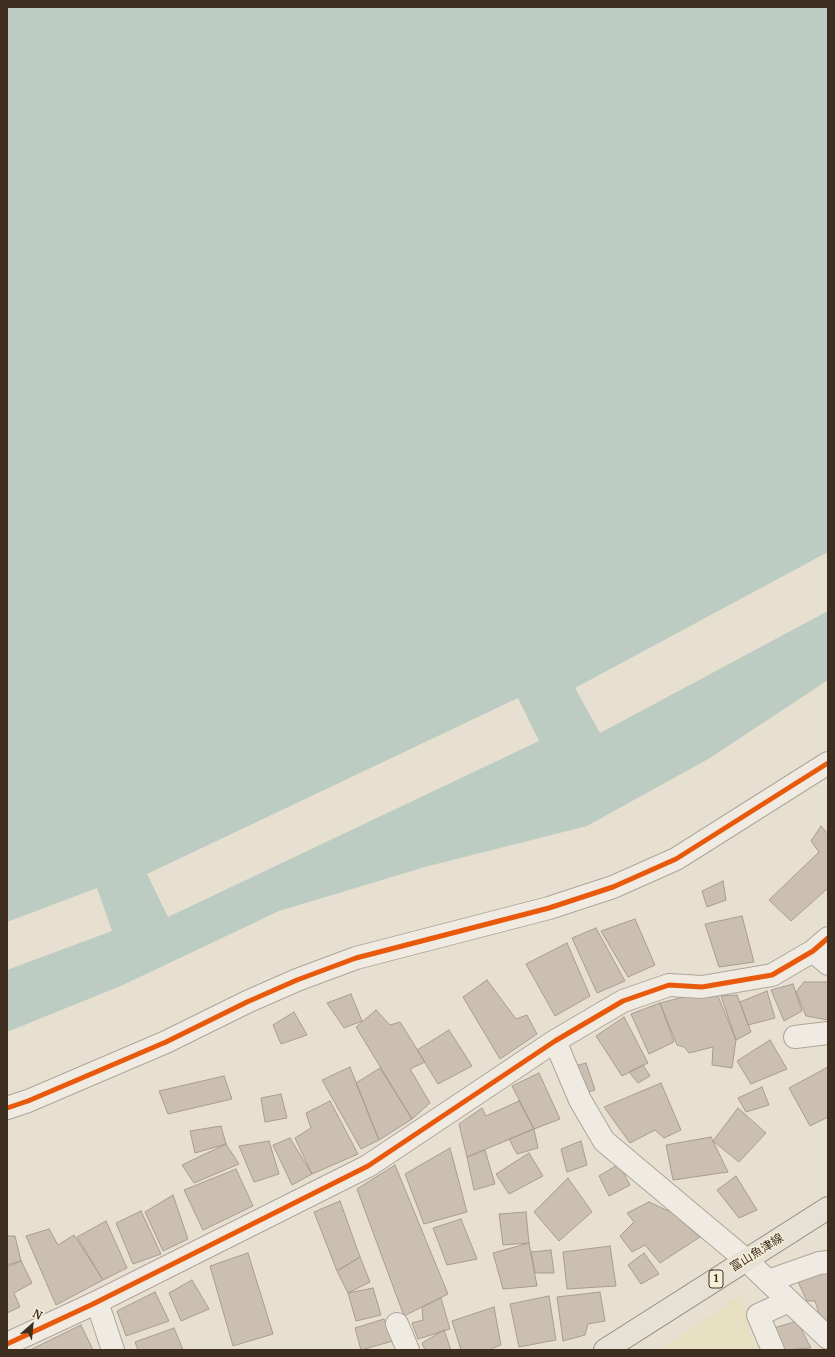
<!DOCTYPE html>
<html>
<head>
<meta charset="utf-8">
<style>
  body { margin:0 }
  #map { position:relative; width:835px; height:1357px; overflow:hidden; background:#e7e0d1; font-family:Merriweather,serif }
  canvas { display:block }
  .frame { position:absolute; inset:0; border:8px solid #3d2e20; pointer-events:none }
  .north { position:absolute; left:12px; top:1305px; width:40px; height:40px; -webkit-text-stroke:3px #f7eed8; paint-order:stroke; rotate:27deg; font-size:11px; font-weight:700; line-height:16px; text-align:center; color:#3d2e20 }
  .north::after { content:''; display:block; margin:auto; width:14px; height:18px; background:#3d2e20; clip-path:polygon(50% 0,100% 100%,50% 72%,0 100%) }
</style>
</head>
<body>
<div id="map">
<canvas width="835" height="1357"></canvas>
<div class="frame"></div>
<div class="north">N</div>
</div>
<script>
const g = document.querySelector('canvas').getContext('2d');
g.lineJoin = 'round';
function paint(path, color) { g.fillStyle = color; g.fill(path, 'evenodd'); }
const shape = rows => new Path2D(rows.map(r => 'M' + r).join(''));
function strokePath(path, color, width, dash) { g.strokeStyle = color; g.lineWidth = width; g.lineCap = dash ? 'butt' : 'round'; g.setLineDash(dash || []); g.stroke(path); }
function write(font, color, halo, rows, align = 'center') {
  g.font = font + ' Merriweather,"Noto Sans JP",serif'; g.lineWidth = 3; g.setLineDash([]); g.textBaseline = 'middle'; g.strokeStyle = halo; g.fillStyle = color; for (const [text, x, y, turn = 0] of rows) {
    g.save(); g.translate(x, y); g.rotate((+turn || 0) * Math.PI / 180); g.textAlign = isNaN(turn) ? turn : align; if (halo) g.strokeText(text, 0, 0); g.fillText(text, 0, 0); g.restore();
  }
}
paint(shape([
  [739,1296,751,1319,748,1331,760,1350,667,1350,664,1347]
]), '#e6dfc2');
paint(shape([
  [7,7,828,7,828,680,710,758,587,826,425,867,279,911,123,985,7,1032]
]), '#bcccc2');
paint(shape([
  [828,552,828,611,600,733,575,688],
  [518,698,539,741,168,917,147,874],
  [97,888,112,931,7,970,7,922]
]), '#e7e0d1');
const building = shape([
  [821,826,828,834,828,888,791,921,769,900,819,852,811,841,821,826],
  [723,881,726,900,707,907,702,891,723,881],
  [742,916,754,962,719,967,705,924,742,916],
  [635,919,655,965,628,977,601,931,635,919],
  [596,928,625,981,597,993,572,938,596,928],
  [567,943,590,996,555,1016,526,964,567,943],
  [487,980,516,1019,527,1015,537,1034,500,1059,463,997,487,980],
  [804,982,828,982,828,1020,806,1016,796,992,804,982],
  [793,984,802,1011,784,1021,771,990,793,984],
  [767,991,775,1018,748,1025,740,1002,767,991],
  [351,994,362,1021,344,1028,327,1003,351,994],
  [737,995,751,1032,736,1040,721,996,737,995],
  [688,996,718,996,736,1040,732,1068,712,1065,713,1047,689,1053,684,1047,677,1045,660,1003,688,996],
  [660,1003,674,1042,649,1054,631,1014,660,1003],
  [376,1010,390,1025,400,1022,425,1062,410,1069,430,1103,412,1119,356,1027,376,1010],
  [294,1012,307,1035,281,1044,273,1025,294,1012],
  [624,1017,648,1063,622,1076,596,1036,624,1017],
  [449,1030,472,1066,438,1084,417,1050,449,1030],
  [770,1040,787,1069,751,1084,737,1061,770,1040],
  [586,1063,595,1090,585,1093,575,1066,586,1063],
  [643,1065,650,1076,638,1083,629,1072,643,1065],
  [350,1067,379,1140,361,1149,322,1080,350,1067],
  [828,1067,828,1117,810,1126,789,1088,828,1067],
  [380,1068,412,1119,379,1140,356,1083,380,1068],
  [539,1073,560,1119,534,1129,512,1086,539,1073],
  [224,1076,232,1099,168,1114,159,1091,224,1076],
  [661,1083,681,1130,664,1138,655,1130,630,1143,604,1107,661,1083],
  [762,1087,769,1105,746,1112,738,1098,762,1087],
  [281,1094,287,1118,265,1122,261,1098,281,1094],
  [330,1101,358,1154,312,1174,295,1138,311,1128,306,1113,330,1101],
  [519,1101,534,1129,467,1157,459,1124,482,1108,486,1116,519,1101],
  [738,1108,766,1133,739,1162,713,1141,738,1108],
  [221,1126,226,1144,195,1153,190,1131,221,1126],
  [534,1129,538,1148,517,1154,509,1139,534,1129],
  [711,1137,728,1172,673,1180,666,1145,711,1137],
  [290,1138,312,1174,292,1185,273,1145,290,1138],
  [269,1141,279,1174,254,1182,239,1146,269,1141],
  [581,1141,587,1165,567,1172,561,1149,581,1141],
  [226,1144,239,1164,194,1183,182,1165,226,1144],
  [450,1148,467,1212,424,1224,405,1174,450,1148],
  [485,1150,495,1184,474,1190,467,1157,485,1150],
  [529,1153,543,1176,509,1194,496,1174,529,1153],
  [619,1164,630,1185,609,1196,599,1176,619,1164],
  [395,1165,448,1294,404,1316,357,1189,395,1165],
  [236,1169,253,1206,203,1230,184,1190,236,1169],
  [736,1176,757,1210,739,1218,717,1190,736,1176],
  [568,1178,592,1212,559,1241,534,1212,568,1178],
  [173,1195,188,1239,163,1251,145,1212,173,1195],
  [340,1201,360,1257,337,1271,314,1212,340,1201],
  [649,1202,673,1213,700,1237,660,1263,645,1245,632,1252,620,1236,634,1222,627,1213,649,1202],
  [141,1211,161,1254,133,1264,116,1223,141,1211],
  [526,1212,529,1243,503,1245,499,1214,526,1212],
  [461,1219,477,1259,447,1265,433,1228,461,1219],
  [106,1221,127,1268,103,1280,77,1237,106,1221],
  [49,1229,58,1245,74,1235,103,1280,56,1305,26,1236,49,1229],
  [7,1236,15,1236,21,1261,7,1265,7,1236],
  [529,1243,537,1286,503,1289,493,1253,529,1243],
  [610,1246,616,1286,567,1289,563,1252,610,1246],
  [551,1250,554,1273,535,1273,531,1252,551,1250],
  [248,1253,273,1334,233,1346,210,1266,248,1253],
  [644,1253,659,1274,641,1284,628,1265,644,1253],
  [360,1257,370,1282,348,1293,337,1271,360,1257],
  [21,1261,32,1283,14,1293,20,1307,7,1313,7,1267,21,1261],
  [828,1272,828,1327,821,1320,815,1301,807,1301,797,1280,828,1272],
  [192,1280,209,1309,181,1321,169,1293,192,1280],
  [373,1288,381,1315,356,1321,348,1293,373,1288],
  [155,1292,169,1321,126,1336,117,1311,155,1292],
  [600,1292,605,1321,588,1324,585,1335,563,1341,557,1297,600,1292],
  [549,1296,556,1340,519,1347,510,1304,549,1296],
  [441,1298,450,1329,418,1339,412,1323,423,1320,422,1307,441,1298],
  [494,1307,501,1345,488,1350,461,1350,452,1321,494,1307],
  [384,1319,393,1341,361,1350,355,1328,384,1319],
  [797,1321,811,1348,785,1350,774,1328,797,1321],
  [81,1325,93,1350,30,1350,81,1325],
  [174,1328,183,1350,138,1350,135,1342,174,1328],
  [444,1330,451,1350,425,1350,422,1343,444,1330]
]);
paint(building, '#cbbfb2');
strokePath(building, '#a89c90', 1);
const minor = shape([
  [813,951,828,964],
  [795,1037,828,1033],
  [555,1041,580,1100,604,1141,746,1260,828,1338],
  [7,1108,28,1101,166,1042,247,1002,297,980,356,958,549,908,613,887,676,859,828,763],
  [768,1281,819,1263,828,1262],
  [97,1302,113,1350],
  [397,1324,408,1350],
  [7,1344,93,1304,368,1166,555,1041,623,1001,669,985,702,987,772,975,813,951,828,938],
  [773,1350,758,1315,789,1301]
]);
const major = shape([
  [605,1350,828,1208]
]);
strokePath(minor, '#ada599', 24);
strokePath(major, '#928b80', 24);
strokePath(minor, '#efebe3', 22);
strokePath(major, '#e6e1d4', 22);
strokePath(shape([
  [7,1108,28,1101,166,1042,247,1002,297,980,356,958,549,908,613,887,676,859,828,763],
  [7,1344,93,1304,368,1166,555,1041,623,1001,669,985,702,987,772,975,813,951,828,938]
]), '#e8590c', 5);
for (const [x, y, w] of [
  [716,1279,14]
]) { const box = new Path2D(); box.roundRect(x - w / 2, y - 9, w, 18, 3); g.fillStyle = '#f7eed8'; g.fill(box); strokePath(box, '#3d2e20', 1); }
write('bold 11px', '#3d2e20', null, [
  ["1",716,1279]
]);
write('12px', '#3d2e20', '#f7eed8', [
  ["富山魚津線",757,1253,-32]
]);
</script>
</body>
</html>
